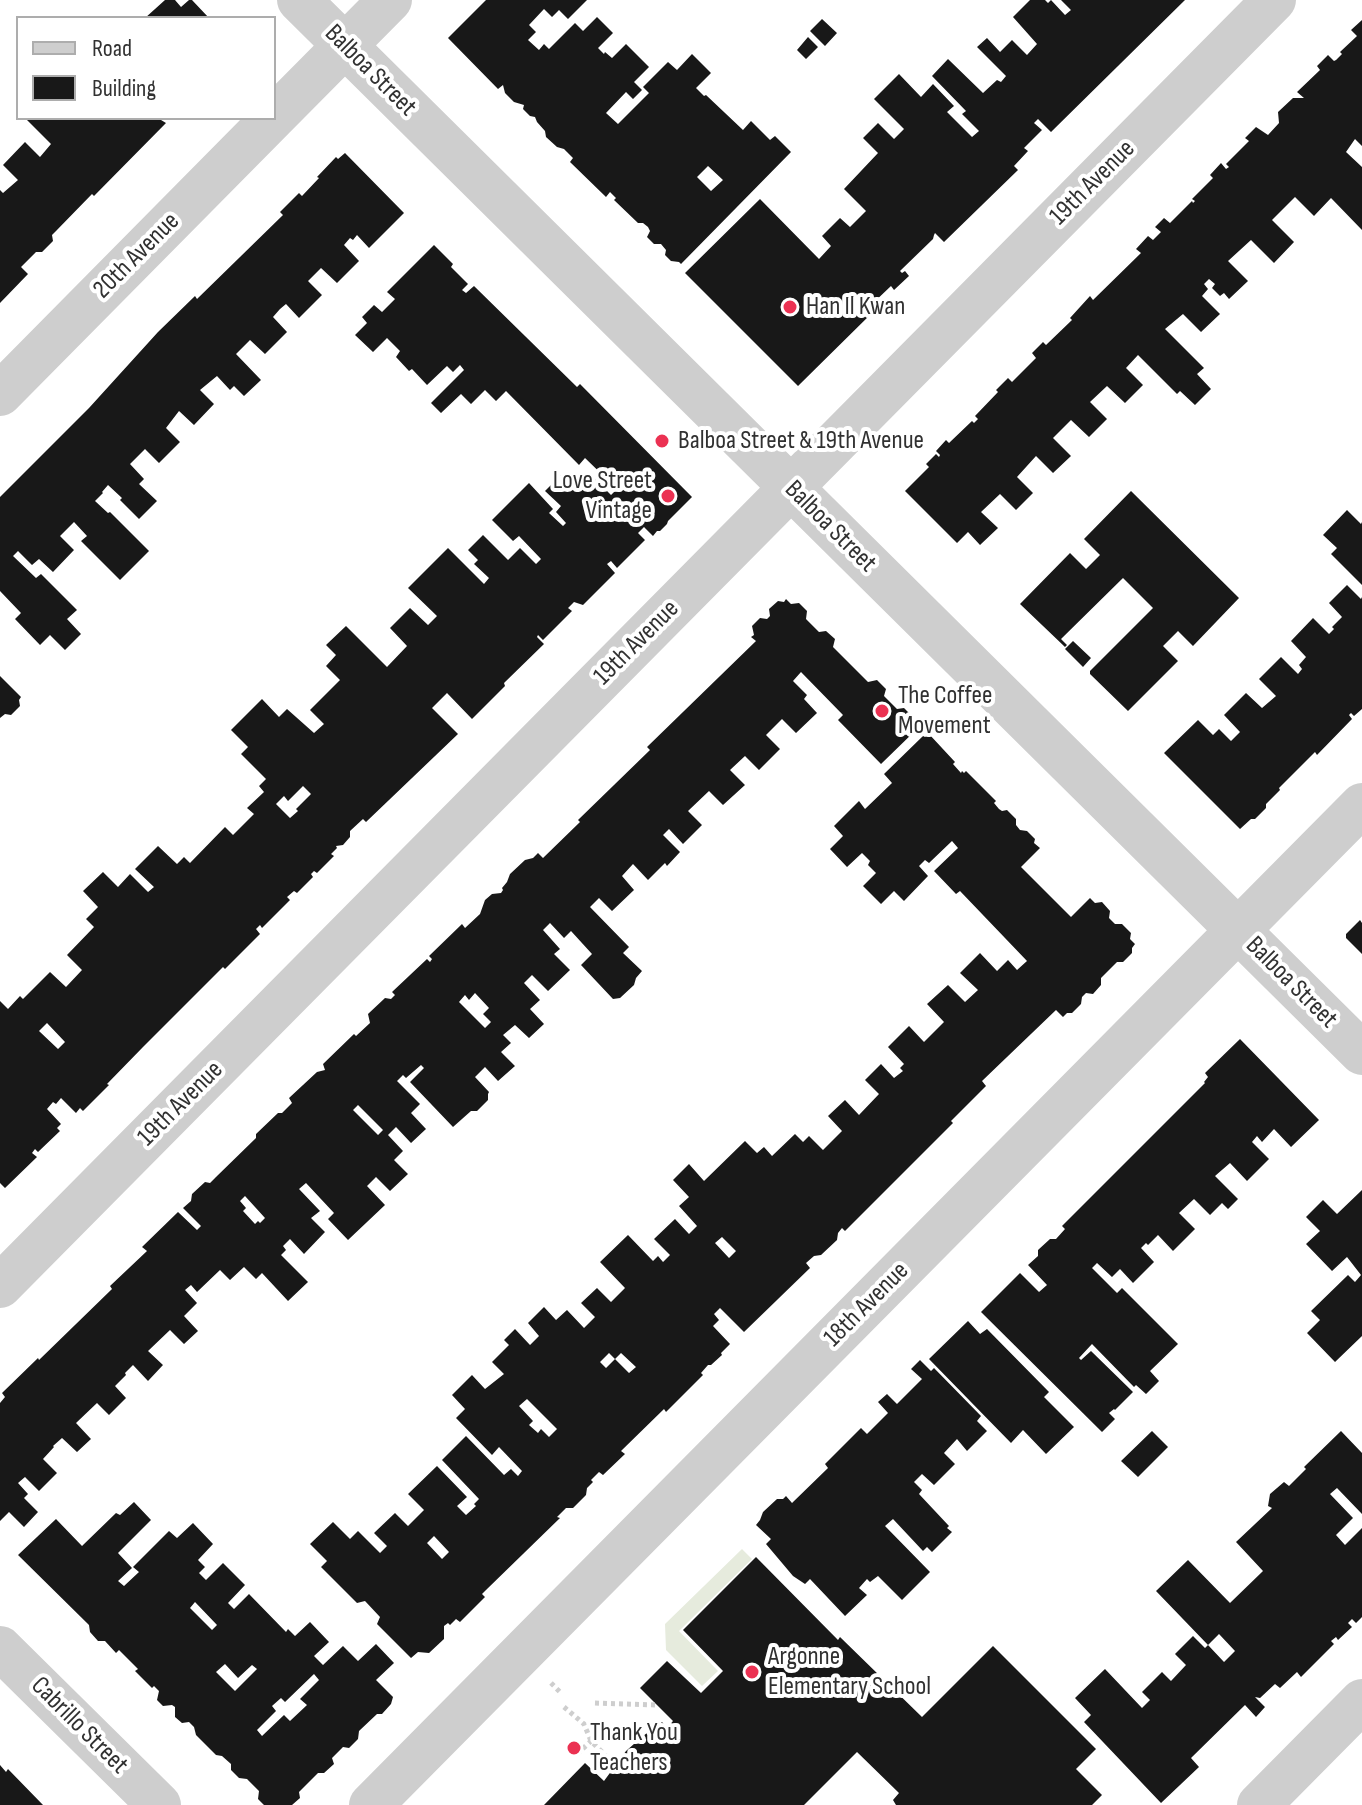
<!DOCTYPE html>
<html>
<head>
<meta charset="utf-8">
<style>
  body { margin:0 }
  #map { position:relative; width:1362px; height:1805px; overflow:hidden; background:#fff; font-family:"Sofia Sans Condensed",sans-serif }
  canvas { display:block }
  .legend { position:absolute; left:16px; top:16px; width:260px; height:104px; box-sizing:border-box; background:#fff; border:2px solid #adadad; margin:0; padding:10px 14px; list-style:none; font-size:24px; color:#313131 }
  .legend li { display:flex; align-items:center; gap:16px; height:40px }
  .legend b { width:40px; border:2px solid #adadad }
</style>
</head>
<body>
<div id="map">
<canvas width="1362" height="1805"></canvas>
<ul class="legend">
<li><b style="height:10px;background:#cecece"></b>Road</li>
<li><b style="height:22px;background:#181818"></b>Building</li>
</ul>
</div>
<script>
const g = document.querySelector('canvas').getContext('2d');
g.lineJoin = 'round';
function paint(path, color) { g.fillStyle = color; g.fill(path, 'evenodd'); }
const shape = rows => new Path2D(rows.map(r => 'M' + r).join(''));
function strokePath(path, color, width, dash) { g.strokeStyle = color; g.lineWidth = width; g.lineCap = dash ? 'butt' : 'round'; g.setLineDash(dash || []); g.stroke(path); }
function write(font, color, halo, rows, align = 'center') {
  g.font = font + ' "Sofia Sans Condensed",sans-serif'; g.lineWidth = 8; g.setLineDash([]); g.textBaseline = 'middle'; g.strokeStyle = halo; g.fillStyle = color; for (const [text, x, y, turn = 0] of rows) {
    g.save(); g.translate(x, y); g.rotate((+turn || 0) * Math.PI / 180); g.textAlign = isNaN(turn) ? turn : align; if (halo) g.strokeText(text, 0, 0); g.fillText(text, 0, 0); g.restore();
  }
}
paint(shape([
  [742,1549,752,1559,679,1631,718,1671,702,1686,666,1650,665,1624]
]), '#e6ebdd');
paint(shape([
  [165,0,175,0,181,7,189,0,192,0,209,18,145,18],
  [486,0,587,0,568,19,559,10,552,17,544,9,529,25,536,32,528,40,539,50,544,44,549,49,575,23,583,31,597,17,613,33,598,48,604,54,605,52,612,58,626,44,649,67,634,82,642,90,633,99,626,92,606,113,618,124,649,93,643,87,668,62,677,70,692,54,711,73,696,88,704,96,706,95,743,130,751,121,770,140,775,136,791,152,681,264,679,262,671,261,665,255,666,250,661,244,654,244,647,237,650,231,648,227,643,223,638,223,614,200,616,198,610,192,606,197,570,162,573,158,564,149,557,147,546,137,545,131,537,122,535,117,530,116,523,109,524,105,514,102,505,93,503,85,498,89,448,38],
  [708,166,723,180,711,191,697,177],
  [1030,0,1045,0,1048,3,1051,0,1065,15,1071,10,1061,0,1185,0,1051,132,1038,119,1034,123,1042,130,1024,148,1028,151,1014,166,1018,170,944,242,935,233,934,235,933,239,900,271,902,273,905,271,909,276,894,290,891,286,870,306,868,303,865,306,873,312,798,386,685,273,760,199,819,259,831,246,822,236,840,218,850,227,866,211,844,189,878,153,863,138,878,123,894,139,904,129,874,99,899,74,921,97,933,84,954,106,947,112,972,137,979,131,962,114,966,111,932,76,948,59,983,93,997,80,1001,82,1006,76,977,47,987,38,1000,52,1012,40,1027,55,1037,44,1013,17],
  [822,19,837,33,825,46,810,31],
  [1362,20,1362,146,1355,139,1346,152,1362,167,1362,230,1331,198,1314,216,1295,197,1272,220,1294,242,1274,263,1251,240,1228,261,1248,281,1229,299,1224,293,1220,296,1212,288,1215,284,1209,279,1204,284,1208,289,1202,296,1220,314,1201,332,1183,314,1165,329,1204,368,1197,374,1211,389,1195,405,1180,391,1177,394,1138,355,1126,368,1143,385,1125,403,1107,386,1090,402,1107,419,1089,437,1071,420,1053,438,1071,456,1053,473,1036,456,1017,477,1033,493,1016,510,1000,494,981,512,998,528,980,545,968,532,957,543,905,491,929,467,926,464,936,454,939,457,940,455,936,451,946,440,949,443,972,421,974,423,978,419,975,416,998,392,996,390,1008,378,1012,382,1036,358,1032,353,1043,342,1046,345,1072,320,1070,318,1090,296,1093,300,1141,253,1136,249,1148,236,1153,240,1161,232,1155,227,1164,218,1170,223,1192,201,1193,203,1195,201,1192,199,1213,178,1210,175,1221,163,1226,169,1229,167,1226,164,1249,141,1245,138,1256,127,1268,135,1279,123,1278,112,1293,98,1304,98,1297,92,1320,70,1317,66,1328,55,1334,61,1336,60,1342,54,1340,52,1357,36,1351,30],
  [808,37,818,47,806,59,797,50],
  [25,118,163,118,161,120,166,123,94,196,92,194,56,231,52,235,53,241,42,252,36,252,21,267,28,274,0,303,0,190,3,193,18,180,3,165,25,142,40,157,51,144],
  [345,153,404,213,369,248,357,235,353,240,350,238,344,245,359,261,337,283,321,268,308,281,322,295,299,318,286,304,280,309,273,317,287,332,265,354,250,340,236,354,261,380,244,396,234,386,230,390,217,376,200,390,214,404,194,425,179,411,166,428,180,442,159,463,145,449,130,464,144,479,139,484,157,501,139,519,120,500,122,498,108,485,102,492,103,493,95,501,108,513,110,512,149,551,120,580,81,541,87,536,74,522,60,536,74,550,53,572,39,559,32,565,18,551,13,556,36,578,41,574,77,610,67,619,81,634,65,650,50,635,40,645,15,619,21,613,0,591,0,497,89,408,158,332,195,296,197,299,283,215,280,212,299,193,302,196,319,178,317,177,336,157,338,159],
  [434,245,453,264,451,267,468,284,462,290,466,293,474,286,577,387,580,384,692,497,668,521,667,524,660,531,657,531,653,536,644,527,638,533,645,540,617,568,611,561,607,564,615,573,583,605,574,602,568,608,572,611,543,640,538,635,537,637,544,644,504,683,505,686,472,719,447,693,432,708,458,734,366,822,363,819,350,831,350,837,343,845,336,846,337,848,331,854,334,856,317,873,314,871,311,874,313,877,297,893,294,891,287,897,290,900,262,928,260,925,256,929,260,934,225,969,223,967,143,1047,107,1084,109,1085,83,1111,80,1108,76,1113,61,1098,56,1104,53,1102,47,1109,61,1124,57,1128,60,1131,38,1152,35,1149,32,1153,37,1157,5,1188,0,1183,0,1001,8,1009,20,996,23,999,50,972,66,987,82,970,67,955,94,927,86,919,98,907,83,891,103,872,118,887,130,874,148,892,154,887,135,869,158,846,177,864,184,857,190,863,225,827,233,835,254,814,247,808,264,792,259,786,266,779,241,754,248,747,231,730,262,699,279,717,287,709,314,733,324,724,310,710,340,680,326,666,336,655,326,645,346,626,387,667,407,646,390,628,410,608,428,625,437,616,408,588,448,548,484,584,489,578,474,564,478,560,468,550,483,535,508,560,520,548,536,564,541,559,519,536,513,541,492,520,529,483,553,509,549,513,563,526,566,523,556,512,561,506,545,491,564,472,580,488,592,476,611,495,617,489,585,458,579,465,506,391,496,401,485,390,471,404,461,394,441,413,431,403,464,370,460,365,453,372,447,366,427,385,412,369,409,371,396,357,400,351,387,338,373,352,355,335,367,323,362,317,374,305,382,312,395,299,387,292],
  [303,786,311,794,296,809,298,811,290,818,276,804,284,796,288,801],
  [47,1023,65,1042,58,1049,39,1031],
  [1131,491,1239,598,1193,646,1178,631,1163,646,1178,661,1128,711,1090,674,1090,671,1153,608,1123,578,1061,639,1067,645,1065,647,1020,604,1070,553,1086,569,1100,555,1084,539],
  [1347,510,1361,524,1362,522,1362,585,1331,554,1337,548,1323,535],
  [1347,585,1361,599,1362,597,1362,709,1354,716,1351,713,1349,715,1352,719,1317,755,1315,752,1279,788,1280,790,1266,804,1266,808,1255,819,1251,819,1240,829,1164,753,1198,720,1213,735,1219,729,1231,741,1240,732,1224,715,1246,693,1262,708,1276,696,1259,679,1281,657,1298,674,1302,669,1299,665,1306,657,1291,641,1313,618,1329,634,1334,629,1332,627,1342,617,1329,603],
  [786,599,791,604,799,603,807,611,806,619,819,632,826,631,835,639,833,647,868,682,877,680,886,689,884,696,897,709,904,708,914,718,913,724,917,729,881,764,838,720,843,715,801,672,793,681,807,695,804,699,817,713,796,733,782,719,766,735,780,749,759,770,745,756,730,770,745,785,723,805,709,791,688,811,702,825,683,844,669,829,663,835,680,852,667,866,665,863,648,880,633,864,622,876,634,890,612,911,599,898,590,907,629,947,623,953,642,971,636,978,634,985,620,998,613,999,581,965,592,954,571,931,564,938,550,923,543,930,560,949,554,954,570,970,548,991,532,975,524,983,540,1000,530,1009,544,1024,529,1038,515,1025,503,1035,511,1043,501,1052,515,1066,498,1081,485,1067,475,1077,489,1092,488,1094,488,1100,477,1111,471,1111,453,1127,410,1082,424,1068,421,1065,406,1078,403,1075,397,1081,420,1104,411,1113,426,1129,411,1143,396,1127,388,1135,403,1151,394,1160,408,1174,390,1191,376,1177,367,1186,385,1205,348,1240,328,1219,334,1213,306,1183,299,1189,320,1211,311,1218,325,1232,304,1254,290,1239,283,1246,286,1250,281,1255,308,1282,288,1301,262,1273,256,1279,244,1267,230,1280,220,1270,197,1292,191,1285,185,1290,197,1303,184,1316,198,1331,184,1344,170,1330,148,1351,163,1365,148,1381,133,1365,125,1373,126,1375,115,1386,126,1398,109,1415,97,1403,76,1423,91,1439,77,1452,62,1438,53,1446,54,1447,43,1459,57,1473,39,1491,25,1477,18,1483,28,1494,24,1498,38,1512,24,1527,9,1512,0,1521,0,1403,5,1397,2,1393,38,1358,39,1360,112,1289,110,1286,147,1251,142,1247,178,1212,197,1230,201,1226,183,1208,191,1201,192,1194,205,1182,210,1183,216,1177,256,1138,256,1134,278,1113,282,1113,292,1103,289,1098,317,1072,325,1070,323,1064,354,1034,356,1036,370,1023,368,1014,385,998,391,999,395,995,392,992,427,959,430,962,432,959,429,956,462,924,465,928,480,914,485,900,492,894,501,893,503,890,502,888,507,882,510,874,525,860,533,858,538,853,543,858,580,822,578,820,650,750,647,747,756,641,751,637,754,635,752,626,760,618,767,619,770,616,769,609,778,601,784,602],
  [475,993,489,1008,483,1014,491,1022,485,1028,459,1002,465,995,469,1000],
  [358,1105,383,1130,378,1135,353,1110],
  [245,1196,265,1218,260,1223,258,1221,255,1224,243,1211,246,1208,240,1201],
  [1073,641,1091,658,1083,667,1065,649],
  [0,676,21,697,19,700,20,706,11,715,5,714,0,718],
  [929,734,955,762,953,764,961,773,962,771,964,773,966,771,996,801,994,803,999,809,1002,811,1007,810,1016,819,1016,825,1020,830,1027,831,1035,839,1034,843,1040,848,1021,867,1071,917,1090,898,1095,903,1102,902,1110,911,1109,918,1115,924,1122,924,1131,933,1130,939,1135,944,1132,948,1132,953,1123,962,1117,962,1101,978,1101,985,1093,994,1086,993,1082,997,1081,1004,1072,1013,1067,1013,1063,1017,1056,1010,982,1081,986,1086,951,1121,953,1123,845,1231,842,1228,838,1233,837,1240,821,1255,814,1256,806,1263,810,1268,744,1332,720,1308,714,1314,719,1320,713,1326,730,1344,721,1353,722,1355,711,1365,708,1365,701,1373,703,1375,666,1412,664,1409,621,1451,625,1454,603,1475,599,1472,591,1480,593,1482,587,1488,586,1495,573,1508,566,1508,557,1517,560,1518,486,1590,482,1594,485,1597,460,1622,456,1619,450,1625,448,1623,444,1626,444,1639,429,1653,418,1652,411,1658,377,1624,380,1617,365,1601,357,1603,321,1567,327,1561,310,1544,333,1522,350,1539,358,1531,380,1553,387,1546,374,1533,395,1513,408,1526,424,1510,408,1494,437,1466,467,1497,457,1506,466,1515,476,1506,474,1504,479,1499,442,1460,466,1436,504,1475,511,1469,518,1476,522,1471,499,1447,492,1455,456,1418,465,1409,452,1395,472,1375,485,1389,504,1374,492,1362,509,1345,504,1340,515,1329,530,1345,539,1336,528,1323,544,1307,556,1320,567,1310,584,1328,595,1317,581,1303,597,1288,611,1302,625,1288,600,1262,628,1235,653,1261,658,1256,663,1262,670,1255,654,1239,675,1219,689,1234,697,1226,679,1206,689,1197,673,1180,689,1164,704,1181,745,1141,757,1153,764,1147,772,1156,795,1134,803,1142,809,1136,823,1150,842,1131,828,1116,845,1100,859,1115,879,1094,865,1080,881,1064,894,1078,903,1071,900,1068,904,1064,888,1047,909,1026,924,1042,944,1022,927,1004,948,985,965,1002,978,990,960,973,980,953,997,971,1008,960,1017,970,1027,961,960,891,956,894,934,871,958,848,952,841,929,863,925,860,919,866,928,876,904,901,894,891,881,904,863,886,876,873,868,865,870,861,862,853,847,867,830,849,843,836,834,826,859,801,865,809,892,783,884,774,923,736,925,737],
  [722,1237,736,1251,729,1258,715,1243],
  [609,1353,615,1359,621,1353,636,1367,629,1373,615,1359,606,1368,600,1362],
  [527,1399,557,1429,549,1437,541,1429,538,1433,529,1425,533,1421,519,1406],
  [434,1536,449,1552,442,1559,427,1543],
  [1360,920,1362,923,1362,954,1346,938,1346,934],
  [1240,1039,1319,1120,1291,1147,1274,1129,1262,1142,1257,1136,1252,1142,1269,1159,1247,1181,1230,1163,1215,1176,1238,1199,1228,1209,1222,1203,1210,1215,1194,1199,1179,1213,1195,1229,1173,1251,1158,1235,1148,1245,1146,1243,1141,1248,1154,1262,1133,1283,1120,1269,1112,1277,1097,1263,1092,1268,1117,1293,1122,1288,1178,1344,1150,1371,1159,1381,1146,1394,1136,1385,1134,1387,1092,1344,1079,1358,1081,1360,1091,1351,1133,1392,1115,1410,1114,1409,1109,1413,1115,1419,1102,1432,981,1312,1020,1273,1039,1292,1047,1285,1028,1265,1038,1256,1038,1250,1050,1239,1056,1239,1065,1229,1062,1226,1205,1083,1204,1082,1208,1077,1205,1073],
  [1362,1190,1362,1336,1335,1362,1307,1333,1320,1320,1311,1311,1348,1275,1355,1282,1361,1275,1347,1257,1332,1271,1306,1244,1320,1231,1306,1217,1323,1200,1337,1214],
  [968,1321,980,1334,987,1329,1049,1392,1044,1397,1074,1427,1046,1454,1023,1430,1011,1443,929,1359],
  [920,1360,931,1371,934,1368,981,1416,977,1421,987,1431,967,1451,957,1439,944,1453,955,1464,934,1485,922,1474,914,1482,922,1490,919,1494,949,1526,947,1528,952,1532,932,1552,927,1547,923,1551,893,1519,885,1526,930,1572,902,1600,878,1576,870,1582,867,1579,859,1588,867,1595,845,1616,810,1579,805,1584,793,1576,766,1544,771,1539,756,1525,760,1520,763,1512,777,1499,783,1499,786,1496,792,1503,828,1468,825,1464,861,1428,867,1434,888,1413,878,1402,887,1394,897,1404,922,1379,911,1369],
  [1152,1431,1168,1447,1138,1477,1121,1461],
  [1341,1431,1362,1453,1362,1514,1337,1488,1330,1494,1353,1518,1336,1535,1345,1545,1362,1528,1362,1617,1356,1623,1352,1619,1348,1623,1352,1627,1338,1640,1336,1637,1331,1641,1334,1644,1301,1677,1297,1672,1280,1688,1275,1684,1260,1698,1255,1697,1265,1707,1256,1717,1245,1705,1191,1758,1199,1767,1161,1803,1084,1722,1091,1715,1075,1698,1105,1669,1142,1708,1150,1700,1142,1692,1162,1672,1171,1681,1186,1665,1175,1654,1193,1636,1205,1648,1208,1645,1156,1591,1188,1560,1230,1603,1263,1571,1236,1542,1272,1508,1268,1506,1270,1494,1284,1482,1289,1486,1306,1469,1304,1467],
  [1219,1634,1235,1651,1224,1662,1208,1645],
  [134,1502,151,1520,118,1553,132,1568,118,1581,124,1586,139,1572,133,1567,169,1531,177,1538,193,1523,213,1544,198,1560,205,1567,199,1573,206,1580,223,1563,245,1585,228,1603,234,1609,249,1594,286,1632,288,1629,295,1636,310,1622,329,1642,314,1656,323,1665,343,1646,358,1661,376,1644,394,1663,376,1680,393,1697,391,1704,382,1714,377,1714,359,1731,358,1739,349,1748,343,1747,332,1758,334,1764,324,1773,318,1773,299,1792,300,1798,292,1805,264,1805,258,1799,259,1791,247,1779,239,1778,231,1770,231,1764,222,1756,216,1755,196,1735,194,1727,189,1722,182,1723,175,1717,175,1707,172,1705,163,1706,157,1700,159,1691,154,1686,152,1688,135,1671,138,1669,119,1650,116,1653,105,1641,98,1641,90,1632,89,1625,18,1555,56,1519,82,1546,116,1513,120,1515],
  [195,1602,217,1625,212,1630,190,1608],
  [225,1664,238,1678,252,1665,257,1669,235,1691,216,1672],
  [314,1674,319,1680,300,1699,307,1705,290,1721,284,1715,262,1736,257,1730,276,1711,272,1706,281,1698,285,1702],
  [756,1557,838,1640,840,1637,922,1717,993,1646,1096,1749,1076,1769,1102,1795,1092,1805,896,1805,893,1800,899,1793,857,1752,804,1805,544,1805,585,1763,604,1781,626,1751,643,1736,662,1722,667,1728,673,1721,640,1688,667,1661,701,1693,723,1671,683,1630],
  [0,1765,6,1772,8,1769,43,1805,0,1805]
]), '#181818');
strokePath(shape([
  [551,1683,560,1692],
  [595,1703,656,1705],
  [564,1707,584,1724,591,1741,615,1765],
  [577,1754,591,1741]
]), '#cecece', 5, [4, 4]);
strokePath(shape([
  [299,0,1362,1053],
  [274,117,390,0],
  [0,394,273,118],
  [0,1286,1274,0],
  [0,1648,159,1805],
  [371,1805,1362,805],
  [1259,1805,1362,1701]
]), '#cecece', 44);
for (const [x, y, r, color] of [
  [790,307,8,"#eb3152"],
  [662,441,8,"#eb3152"],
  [668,496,8,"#eb3152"],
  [882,711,8,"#eb3152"],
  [752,1672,8,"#eb3152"],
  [574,1748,8,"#eb3152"]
]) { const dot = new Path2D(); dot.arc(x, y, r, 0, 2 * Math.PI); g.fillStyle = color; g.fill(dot); strokePath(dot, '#fff', 3); }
write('26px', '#313131', '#fff', [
  ["Balboa Street",370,71,45],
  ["19th Avenue",1093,183,-45],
  ["20th Avenue",137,256,-45],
  ["Balboa Street",830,527,45],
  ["19th Avenue",637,643,-45],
  ["Balboa Street",1291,983,45],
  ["19th Avenue",181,1104,-45],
  ["18th Avenue",867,1305,-45],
  ["Cabrillo Street",79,1726,45]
]);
write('26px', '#313131', '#fff', [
  ["Han Il Kwan",806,307],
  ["Balboa Street & 19th Avenue",678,441],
  ["Love Street",652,481,"right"],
  ["Vintage",652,511,"right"],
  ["The Coffee",898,696],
  ["Movement",898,726],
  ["Argonne",768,1657],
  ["Elementary School",768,1687],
  ["Thank You",590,1733],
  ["Teachers",590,1763]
], 'left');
</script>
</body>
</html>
